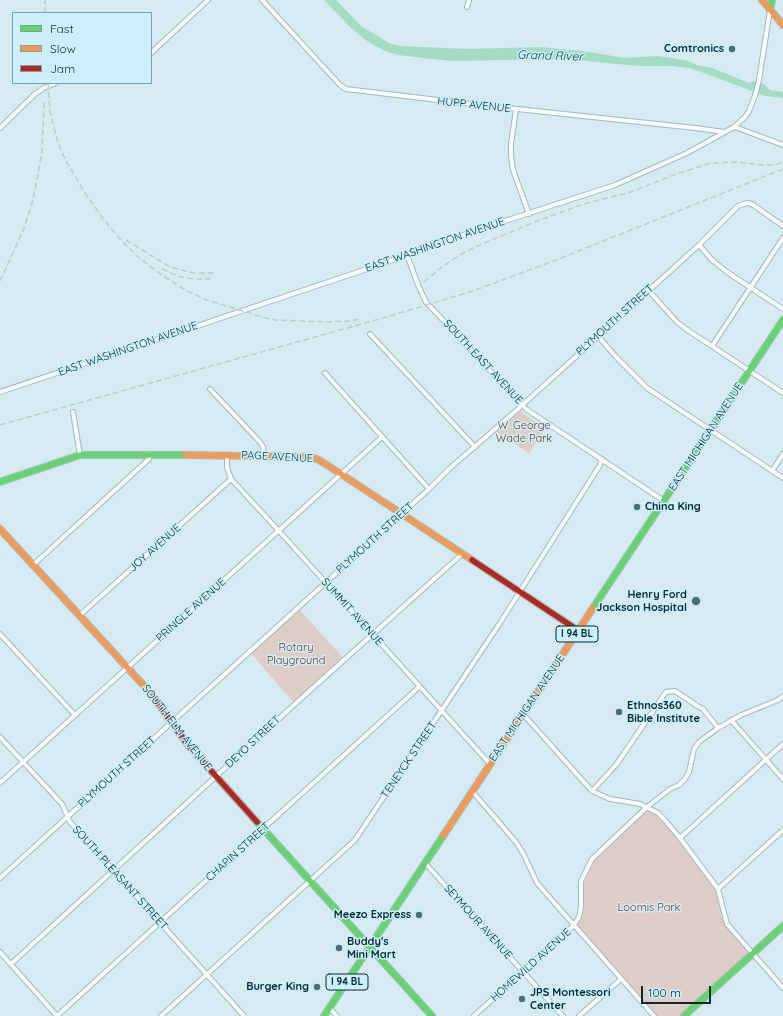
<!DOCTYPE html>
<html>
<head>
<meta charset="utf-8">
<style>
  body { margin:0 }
  #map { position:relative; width:783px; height:1016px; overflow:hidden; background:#d6eaf1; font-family:Quicksand,sans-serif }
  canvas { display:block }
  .legend { position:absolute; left:12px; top:12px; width:140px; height:72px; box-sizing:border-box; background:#cbf0fc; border:1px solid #7da0ab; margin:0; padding:5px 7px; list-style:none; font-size:12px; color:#072932 }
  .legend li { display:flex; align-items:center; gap:8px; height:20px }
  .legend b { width:20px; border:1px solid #7da0ab }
  .scale { position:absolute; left:641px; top:986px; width:70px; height:18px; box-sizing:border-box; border:2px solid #072932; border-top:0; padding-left:5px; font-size:12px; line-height:14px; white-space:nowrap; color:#072932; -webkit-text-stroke:3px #cbf0fc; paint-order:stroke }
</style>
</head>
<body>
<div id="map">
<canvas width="783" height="1016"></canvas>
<ul class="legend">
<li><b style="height:5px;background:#63d668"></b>Fast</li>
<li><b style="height:5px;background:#ff974d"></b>Slow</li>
<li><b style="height:5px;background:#b3261e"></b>Jam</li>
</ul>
<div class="scale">100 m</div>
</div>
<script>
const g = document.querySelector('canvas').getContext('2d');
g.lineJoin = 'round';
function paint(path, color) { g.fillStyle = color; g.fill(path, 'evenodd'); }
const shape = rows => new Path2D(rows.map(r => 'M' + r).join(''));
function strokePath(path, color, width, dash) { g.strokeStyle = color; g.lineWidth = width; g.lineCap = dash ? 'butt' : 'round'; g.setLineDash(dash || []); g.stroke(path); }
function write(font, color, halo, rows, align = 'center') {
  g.font = font + ' Quicksand,sans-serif'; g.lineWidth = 3; g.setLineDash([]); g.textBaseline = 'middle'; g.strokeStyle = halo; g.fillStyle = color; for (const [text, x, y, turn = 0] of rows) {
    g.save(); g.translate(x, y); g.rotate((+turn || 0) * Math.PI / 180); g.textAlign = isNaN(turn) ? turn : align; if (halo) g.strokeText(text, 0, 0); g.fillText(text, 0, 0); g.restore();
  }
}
paint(shape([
  [520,411,545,429,529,453,496,432],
  [298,608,345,660,295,704,249,651],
  [647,807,664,819,718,889,727,924,752,954,684,1016,655,1016,574,925,581,907,585,871,604,848]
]), '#deccc6');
paint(shape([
  [324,0,336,0,361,26,389,43,400,46,468,49,541,47,582,51,625,58,657,56,673,58,688,61,697,65,712,68,749,83,753,81,764,84,770,90,783,92,783,98,765,96,704,73,689,68,673,66,639,66,565,59,451,61,397,55,383,50,367,41,352,29]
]), '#a4dcc3');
const street = shape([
  [262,0,340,85,346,89,480,105,695,128,725,132],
  [467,7,469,0],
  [151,53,208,0],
  [516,109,511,144,511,156,513,170,529,214],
  [735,127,783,145],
  [0,128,35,94,44,88,56,83],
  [699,245,712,260,727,272,783,309],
  [407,255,418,285,426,302,526,409,664,501],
  [648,290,677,322,686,329,783,393],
  [370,334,475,447],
  [598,336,616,357,647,388,783,478],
  [712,346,783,238],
  [325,373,429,489],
  [210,389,260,442,263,447,264,456],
  [0,392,379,265,444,241,615,185,687,153,734,127,745,117,749,111,755,96,759,80,770,10],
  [73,412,80,455],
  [227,455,227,467,231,479,279,531,490,764],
  [772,471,783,454],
  [33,565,149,459,151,454],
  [79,616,231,479],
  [0,634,75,715],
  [523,714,592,791,610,799,640,804,658,813,664,819,680,838,718,889,727,924,783,988],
  [731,720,783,779],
  [0,737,62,804,70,822,244,1016],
  [0,783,382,437],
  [472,791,516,842,524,855,537,883,654,1016],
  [592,791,616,765,666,692,675,691,699,707,703,709,718,728],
  [680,838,783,744],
  [425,863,563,1016],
  [0,878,429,489,449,469,518,409,699,245,738,206,747,203,752,204,783,226],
  [718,889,783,830],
  [0,952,57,1016],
  [11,964,295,704,462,554],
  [329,1008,337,1016],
  [57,1016,419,687],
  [161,1016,355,840,500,623,600,465,602,459],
  [474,1016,574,925,579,917,581,907,581,881,592,859,647,807,670,789,679,785,685,779,689,772,694,749,699,742,718,728,741,715,778,700,783,696],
  [579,1016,621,979]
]);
const fast = shape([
  [770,10,772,0],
  [0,482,80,455,185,455],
  [593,608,783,320],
  [257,822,432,1016],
  [324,1016,443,836],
  [684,1016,783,926]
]);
const slow = shape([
  [762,0,783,25],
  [185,455,311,457,319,460,341,474,472,560],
  [0,529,147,689,153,697],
  [443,836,593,608]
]);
const jam = shape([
  [472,560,579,631],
  [153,697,188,745,257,822]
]);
strokePath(street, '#9dbac2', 6);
strokePath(fast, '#9dbac2', 8);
strokePath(slow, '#9dbac2', 8);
strokePath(jam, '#9dbac2', 8);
strokePath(street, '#f9fcfd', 4);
strokePath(fast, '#63d668', 5.5);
strokePath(slow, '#ff974d', 5.5);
strokePath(jam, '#b3261e', 5.5);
strokePath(shape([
  [45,13,45,0],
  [48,83,50,112,58,143,66,161,85,193,104,220,121,240,138,257,162,275,185,290,207,300,262,317,275,320,327,322,348,321,361,319],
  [126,240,170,267,194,273,214,273],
  [162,269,180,277,194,279,210,279],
  [0,281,23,231,33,200,42,153,44,102],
  [424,282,442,267,460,255,475,247,537,221,587,203,631,192,676,174,711,163,735,162,762,165,774,165,783,162],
  [0,425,376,320,470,292,551,262,783,169]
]), '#c1c8ca', 1.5, [6, 3]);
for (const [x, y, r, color] of [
  [732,49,4,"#4f6d75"],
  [637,507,4,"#4f6d75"],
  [696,601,5,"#4f6d75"],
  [619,712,4,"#4f6d75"],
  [419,915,4,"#4f6d75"],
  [339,948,4,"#4f6d75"],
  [317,987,4,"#4f6d75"],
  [522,999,4,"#4f6d75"]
]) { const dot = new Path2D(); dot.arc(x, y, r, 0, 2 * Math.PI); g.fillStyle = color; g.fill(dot); strokePath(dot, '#cbf0fc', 1.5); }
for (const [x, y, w] of [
  [577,634,42],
  [347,982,42]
]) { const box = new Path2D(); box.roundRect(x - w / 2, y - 8, w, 16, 3); g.fillStyle = '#cbf0fc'; g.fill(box); strokePath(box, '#072932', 1); }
write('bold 10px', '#072932', null, [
  ["I 94 BL",577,634],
  ["I 94 BL",347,982]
]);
write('bold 11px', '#072932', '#cbf0fc', [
  ["Comtronics",724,49],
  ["China King",645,507,"left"],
  ["Henry Ford",687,595],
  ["Jackson Hospital",687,608],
  ["Ethnos360",627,706,"left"],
  ["Bible Institute",627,719,"left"],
  ["Meezo Express",411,915],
  ["Buddy's",347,942,"left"],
  ["Mini Mart",347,955,"left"],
  ["Burger King",309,987],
  ["JPS Montessori",530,993,"left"],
  ["Center",530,1006,"left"]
], 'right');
write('11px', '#072932', '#cbf0fc', [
  ["HUPP AVENUE",474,105,6],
  ["EAST WASHINGTON AVENUE",435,245,-19],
  ["PLYMOUTH STREET",615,320,-42],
  ["EAST WASHINGTON AVENUE",128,349,-19],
  ["SOUTH EAST AVENUE",483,362,47],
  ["EAST MICHIGAN AVENUE",706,437,-57],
  ["PAGE AVENUE",277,457,3],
  ["PLYMOUTH STREET",375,538,-42],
  ["JOY AVENUE",155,548,-42],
  ["PRINGLE AVENUE",191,610,-42],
  ["SUMMIT AVENUE",352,612,48],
  ["EAST MICHIGAN AVENUE",527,708,-56],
  ["SOUTH ELM AVENUE",177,728,52],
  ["DEYO STREET",253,742,-43],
  ["TENEYCK STREET",409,760,-56],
  ["PLYMOUTH STREET",117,772,-42],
  ["CHAPIN STREET",238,852,-42],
  ["SOUTH PLEASANT STREET",120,878,48],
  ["SEYMOUR AVENUE",478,922,48],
  ["HOMEWILD AVENUE",531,965,-42]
]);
write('11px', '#843211', '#cbf0fc', [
  ["W. George",524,426],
  ["Wade Park",524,439],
  ["Rotary",296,648],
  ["Playground",296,661],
  ["Loomis Park",649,908]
]);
write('italic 12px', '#044128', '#cbf0fc', [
  ["Grand River",550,56,2]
]);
</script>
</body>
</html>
